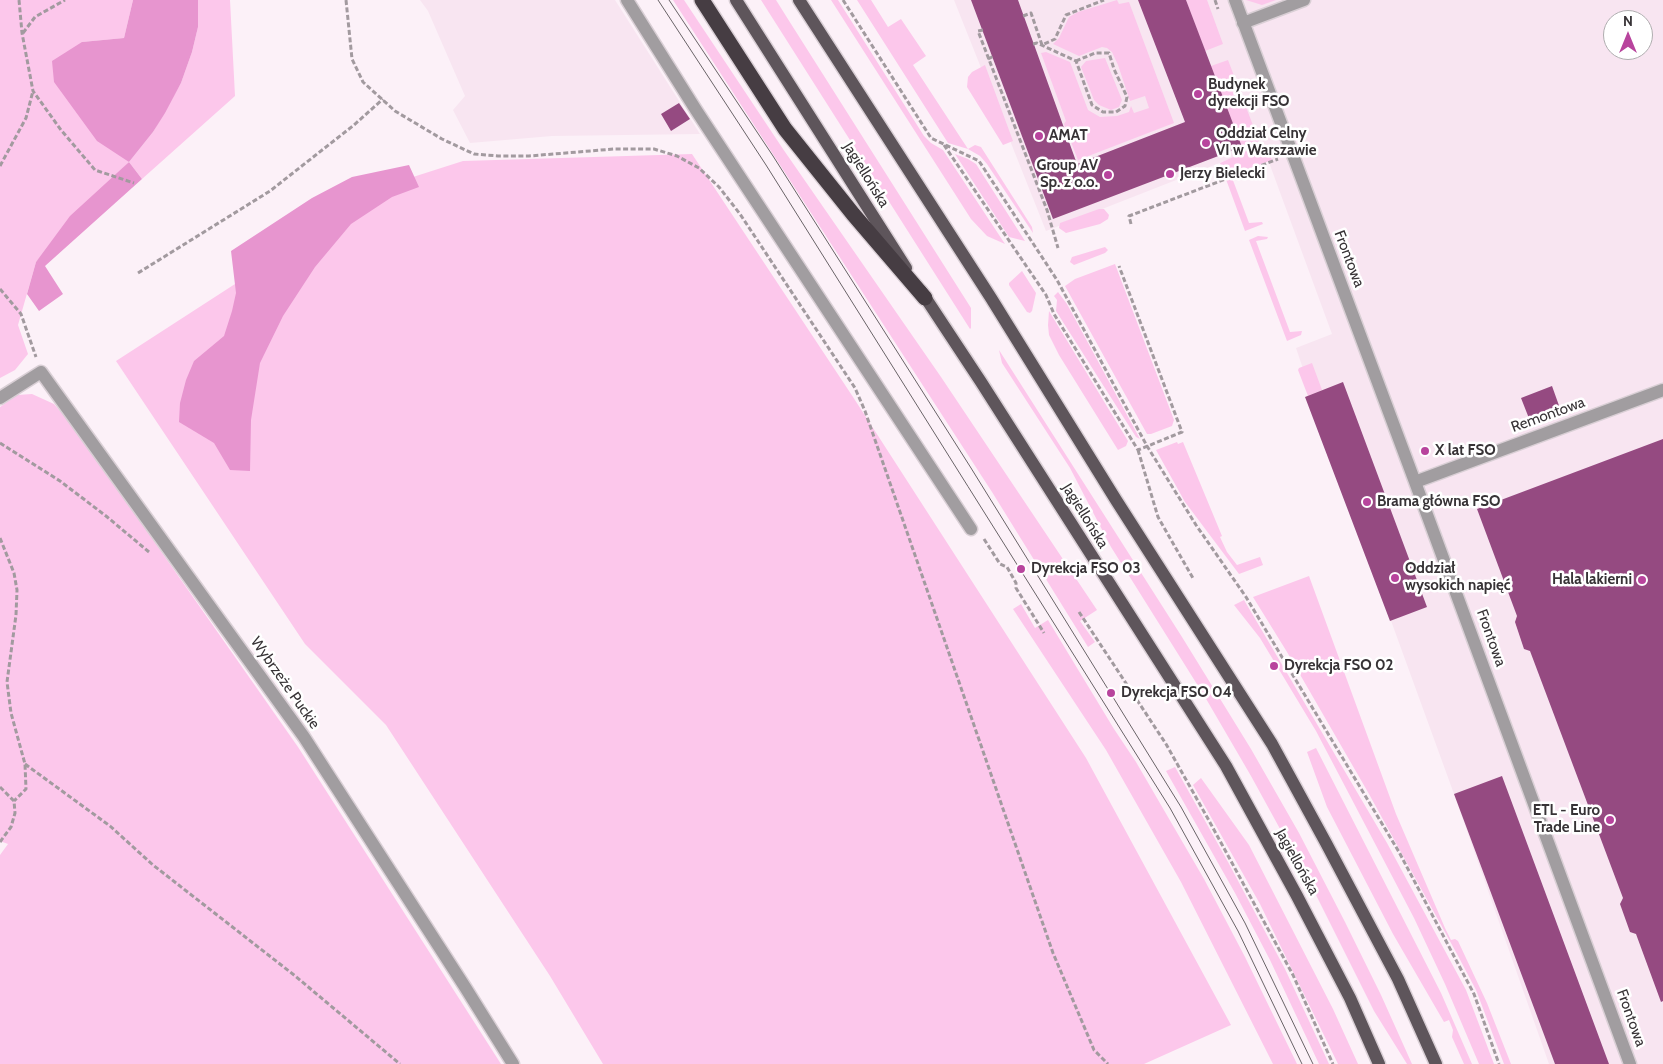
<!DOCTYPE html>
<html>
<head>
<meta charset="utf-8">
<style>
  body { margin:0 }
  #map { position:relative; width:1663px; height:1064px; overflow:hidden; background:#fcf1f8; font-family:Cabin,sans-serif }
  canvas { display:block }
  .north { position:absolute; left:1603px; top:10px; width:50px; height:50px; box-sizing:border-box; background:#fff; border:1px solid #afadaf; border-radius:50%; rotate:0deg; font-size:14px; font-weight:700; line-height:20px; text-align:center; color:#373336 }
  .north::after { content:''; display:block; margin:auto; width:18px; height:22px; background:#b8449d; clip-path:polygon(50% 0,100% 100%,50% 72%,0 100%) }
</style>
</head>
<body>
<div id="map">
<canvas width="1663" height="1064"></canvas>
<div class="north">N</div>
</div>
<script>
const g = document.querySelector('canvas').getContext('2d');
g.lineJoin = 'round';
function paint(path, color) { g.fillStyle = color; g.fill(path, 'evenodd'); }
const shape = rows => new Path2D(rows.map(r => 'M' + r).join(''));
function strokePath(path, color, width, dash) { g.strokeStyle = color; g.lineWidth = width; g.lineCap = dash ? 'butt' : 'round'; g.setLineDash(dash || []); g.stroke(path); }
function write(font, color, halo, rows, align = 'center') {
  g.font = font + ' Cabin,sans-serif'; g.lineWidth = 5; g.setLineDash([]); g.textBaseline = 'middle'; g.strokeStyle = halo; g.fillStyle = color; for (const [text, x, y, turn = 0] of rows) {
    g.save(); g.translate(x, y); g.rotate((+turn || 0) * Math.PI / 180); g.textAlign = isNaN(turn) ? turn : align; if (halo) g.strokeText(text, 0, 0); g.fillText(text, 0, 0); g.restore();
  }
}
paint(shape([
  [420,0,615,0,700,134,552,136,470,143,453,110,465,96,428,11],
  [954,0,1663,0,1663,1064,1549,1064,1454,794,1350,508,1296,348,1332,334,1263,146,1046,231],
  [1613,20,1643,20,1643,50,1613,50]
]), '#f8e5f1');
paint(shape([
  [0,0,133,0,124,38,82,42,129,162,153,132,181,83,192,52,198,27,198,0,230,0,235,96,142,179,129,162,36,262,18,325,28,354,15,370,0,378],
  [673,0,684,0,783,149,941,377,1097,610,1080,621,1095,642,1088,647,992,492],
  [761,0,776,0,786,16,971,308,971,328,970,329],
  [831,0,838,0,924,136,931,143,943,150,1005,244,987,236,971,219],
  [857,0,871,0,888,27,901,19,926,56,913,65,968,149,975,145,981,147,1032,227,1033,233,987,164,980,156,968,149,948,143],
  [1117,0,1119,4,1129,2,1174,123,1078,160,1064,124,1066,121,1041,53,1046,52,1070,62,1088,110,1100,117,1117,116,1129,112,1131,106,1134,113,1149,108,1145,96,1130,101,1118,65,1112,52,1107,48,1102,47,1079,56,1053,44,1059,38,1069,17,1078,12],
  [1186,0,1207,0,1223,44,1205,51],
  [1246,0,1276,0,1262,5],
  [1105,58,1122,100,1119,107,1111,110,1099,105,1094,100,1081,67,1086,61],
  [1228,60,1259,141,1242,147,1211,66],
  [985,65,1013,141,1003,145,967,87,968,77,972,72],
  [1262,144,1267,148,1272,160,1231,175,1249,223,1262,222,1263,224,1245,231,1220,163],
  [692,154,853,397,1086,758,1231,1025,1144,1064,603,1064,550,976,386,725,305,644,116,361,388,185,463,161],
  [955,154,968,159,976,164,1025,241,1009,237],
  [1099,209,1104,209,1109,215,1108,219,1100,224,1066,233,1059,228,1060,223],
  [1258,236,1268,237,1267,239,1256,241,1290,332,1302,331,1301,335,1287,341,1249,240],
  [1105,247,1108,250,1105,253,1074,265,1070,262,1072,257],
  [1115,264,1174,420,1172,426,1151,434,1147,434,1065,286,1075,279],
  [1022,271,1036,293,1032,311,1030,313,1027,312,1009,285,1009,283],
  [1058,292,1067,304,1140,439,1136,437,1056,311,1057,300,1054,296],
  [1049,311,1128,441,1126,446,1118,450,1059,355,1049,335,1048,325],
  [999,350,1182,637,1251,749,1299,833,1345,922,1381,995,1412,1064,1407,1064,1374,1011,1313,889,1251,776,1205,697,1111,547,1070,468,1002,363],
  [1312,363,1322,390,1308,396,1298,370,1299,368],
  [32,394,54,404,74,427,298,747,501,1064,0,1064,0,855,8,844,0,841,0,407,17,395],
  [1177,442,1178,444,1183,442,1222,536,1220,537,1227,552,1237,565,1260,557,1263,565,1239,574,1185,502,1156,450],
  [1309,576,1396,814,1445,928,1451,940,1455,939,1458,941,1487,1003,1511,1064,1504,1064,1476,990,1457,954,1369,794,1287,652,1253,597],
  [1244,600,1387,843,1466,990,1494,1064,1479,1064,1445,984,1414,918,1316,731,1260,638,1234,605],
  [1021,604,1035,628,1048,620,1114,729,1136,762,1204,879,1245,957,1297,1064,1273,1064,1181,882,1106,750,1013,609],
  [1316,748,1441,993,1472,1064,1464,1064,1452,1037,1453,1030,1449,1020,1444,1022,1393,934,1327,807,1307,752],
  [1175,767,1228,862,1285,969,1329,1064,1319,1064,1270,960,1235,893,1166,771],
  [1201,778,1249,845,1333,1009,1358,1064,1338,1064,1260,904,1193,785]
]), '#fcc7eb');
paint(shape([
  [133,0,198,0,198,27,192,52,181,83,165,113,153,132,129,162,142,179,45,266,63,294,39,311,27,294,36,262,70,216,129,162,97,141,54,82,52,61,82,42,124,38],
  [409,165,419,187,392,197,351,224,315,267,283,316,260,363,251,420,250,471,230,470,214,443,179,422,180,403,186,380,194,361,224,336,232,311,236,293,231,251,312,198,352,177]
]), '#e795cf');
paint(shape([
  [971,0,1018,0,1077,164,1185,122,1138,0,1186,0,1242,147,1053,219],
  [679,103,690,119,671,131,661,114],
  [1343,382,1427,607,1390,621,1305,397],
  [1552,386,1562,414,1532,426,1521,398],
  [1663,439,1663,1001,1661,1002,1636,934,1630,932,1620,904,1623,898,1530,651,1524,649,1515,622,1517,616,1477,509],
  [1502,776,1609,1064,1555,1064,1454,794]
]), '#954a81');
const minor = shape([
  [627,0,696,110,971,529],
  [1235,0,1415,482,1630,1064],
  [1243,23,1304,0],
  [0,398,41,372,304,737,465,987,513,1064],
  [1415,482,1663,390]
]);
const major = shape([
  [736,0,906,268],
  [799,0,991,298,1116,500,1272,744,1326,843,1398,979,1436,1064],
  [921,291,981,382,1226,766,1297,896,1350,998,1379,1064]
]);
const highway = shape([
  [702,0,785,129,853,214,925,298]
]);
strokePath(minor, '#d9cfd5', 15);
strokePath(major, '#d9cfd5', 15);
strokePath(highway, '#d9cfd5', 18);
strokePath(shape([
  [19,0,22,33,33,91,61,130,95,170,134,183],
  [346,0,352,59,363,82,395,111,442,139,474,154,498,156,529,156,614,149,654,149,677,156,699,168,719,187,740,214,855,388,865,411,1053,953,1094,1050,1108,1064],
  [843,0,931,138,979,161,1057,280,1147,446,1196,525,1246,597,1399,852,1474,994,1499,1064],
  [1215,0,1218,9],
  [1023,16,1031,13,1042,45,1055,39,1066,15,1104,0],
  [983,30,978,31,1047,210,1058,248],
  [23,33,35,17,65,0],
  [1033,44,1037,43,1076,61,1092,105,1103,112,1116,112,1125,106,1127,97,1114,69,1109,53,1095,53,1076,61],
  [988,59,994,56],
  [944,145,1046,295,1054,314,1138,450,1182,432,1119,266],
  [0,166,26,118,33,91],
  [1131,224,1129,216,1278,159],
  [138,273,270,191,354,125,383,99],
  [0,289,21,314,36,357],
  [0,443,60,481,106,516,149,552],
  [1138,450,1158,517,1194,580],
  [0,538,14,573,17,590,16,615,7,682,11,713,25,764,26,789,14,801],
  [984,539,1000,564,1007,567,1016,583,1016,588,1044,633],
  [1079,612,1166,744,1207,817,1293,975,1333,1064],
  [25,764,110,826,153,865,294,975,400,1064],
  [0,787,14,801],
  [0,842,11,827,15,813,14,801]
]), '#a29a9f', 3, [5, 2.5]);
strokePath(minor, '#a19da0', 12);
strokePath(major, '#5e555b', 12);
strokePath(highway, '#463d43', 15);
strokePath(shape([
  [658,0,766,165,1170,808,1238,931,1302,1064],
  [669,0,773,156,971,468,1181,807,1245,923,1313,1064]
]), '#696367', 1);
for (const [x, y, r, color] of [
  [1198,94,5,"#b8449d"],
  [1039,136,5,"#b8449d"],
  [1206,143,5,"#b8449d"],
  [1170,174,5,"#b8449d"],
  [1108,175,5,"#b8449d"],
  [1425,451,5,"#b8449d"],
  [1367,502,5,"#b8449d"],
  [1021,569,5,"#b8449d"],
  [1395,578,5,"#b8449d"],
  [1642,580,5,"#b8449d"],
  [1274,666,5,"#b8449d"],
  [1111,693,5,"#b8449d"],
  [1610,820,5,"#b8449d"]
]) { const dot = new Path2D(); dot.arc(x, y, r, 0, 2 * Math.PI); g.fillStyle = color; g.fill(dot); strokePath(dot, '#fff', 2); }
write('bold 15px', '#373336', '#fff', [
  ["Budynek",1208,85],
  ["dyrekcji FSO",1208,102],
  ["Oddział Celny",1216,134],
  ["VI w Warszawie",1216,151],
  ["AMAT",1049,136],
  ["Group AV",1098,166,"right"],
  ["Sp. z o.o.",1098,183,"right"],
  ["Jerzy Bielecki",1180,174],
  ["X lat FSO",1435,451],
  ["Brama główna FSO",1377,502],
  ["Dyrekcja FSO 03",1031,569],
  ["Oddział",1405,569],
  ["wysokich napięć",1405,586],
  ["Hala lakierni",1632,580,"right"],
  ["Dyrekcja FSO 02",1284,666],
  ["Dyrekcja FSO 04",1121,693],
  ["ETL - Euro",1600,811,"right"],
  ["Trade Line",1600,828,"right"]
], 'left');
write('15px', '#373336', '#fff', [
  ["Jagiellońska",866,175,58],
  ["Frontowa",1349,259,69],
  ["Remontowa",1548,415,-20],
  ["Jagiellońska",1085,516,58],
  ["Frontowa",1491,638,70],
  ["Wybrzeże Puckie",285,683,55],
  ["Jagiellońska",1297,862,61],
  ["Frontowa",1631,1018,70]
]);
</script>
</body>
</html>
